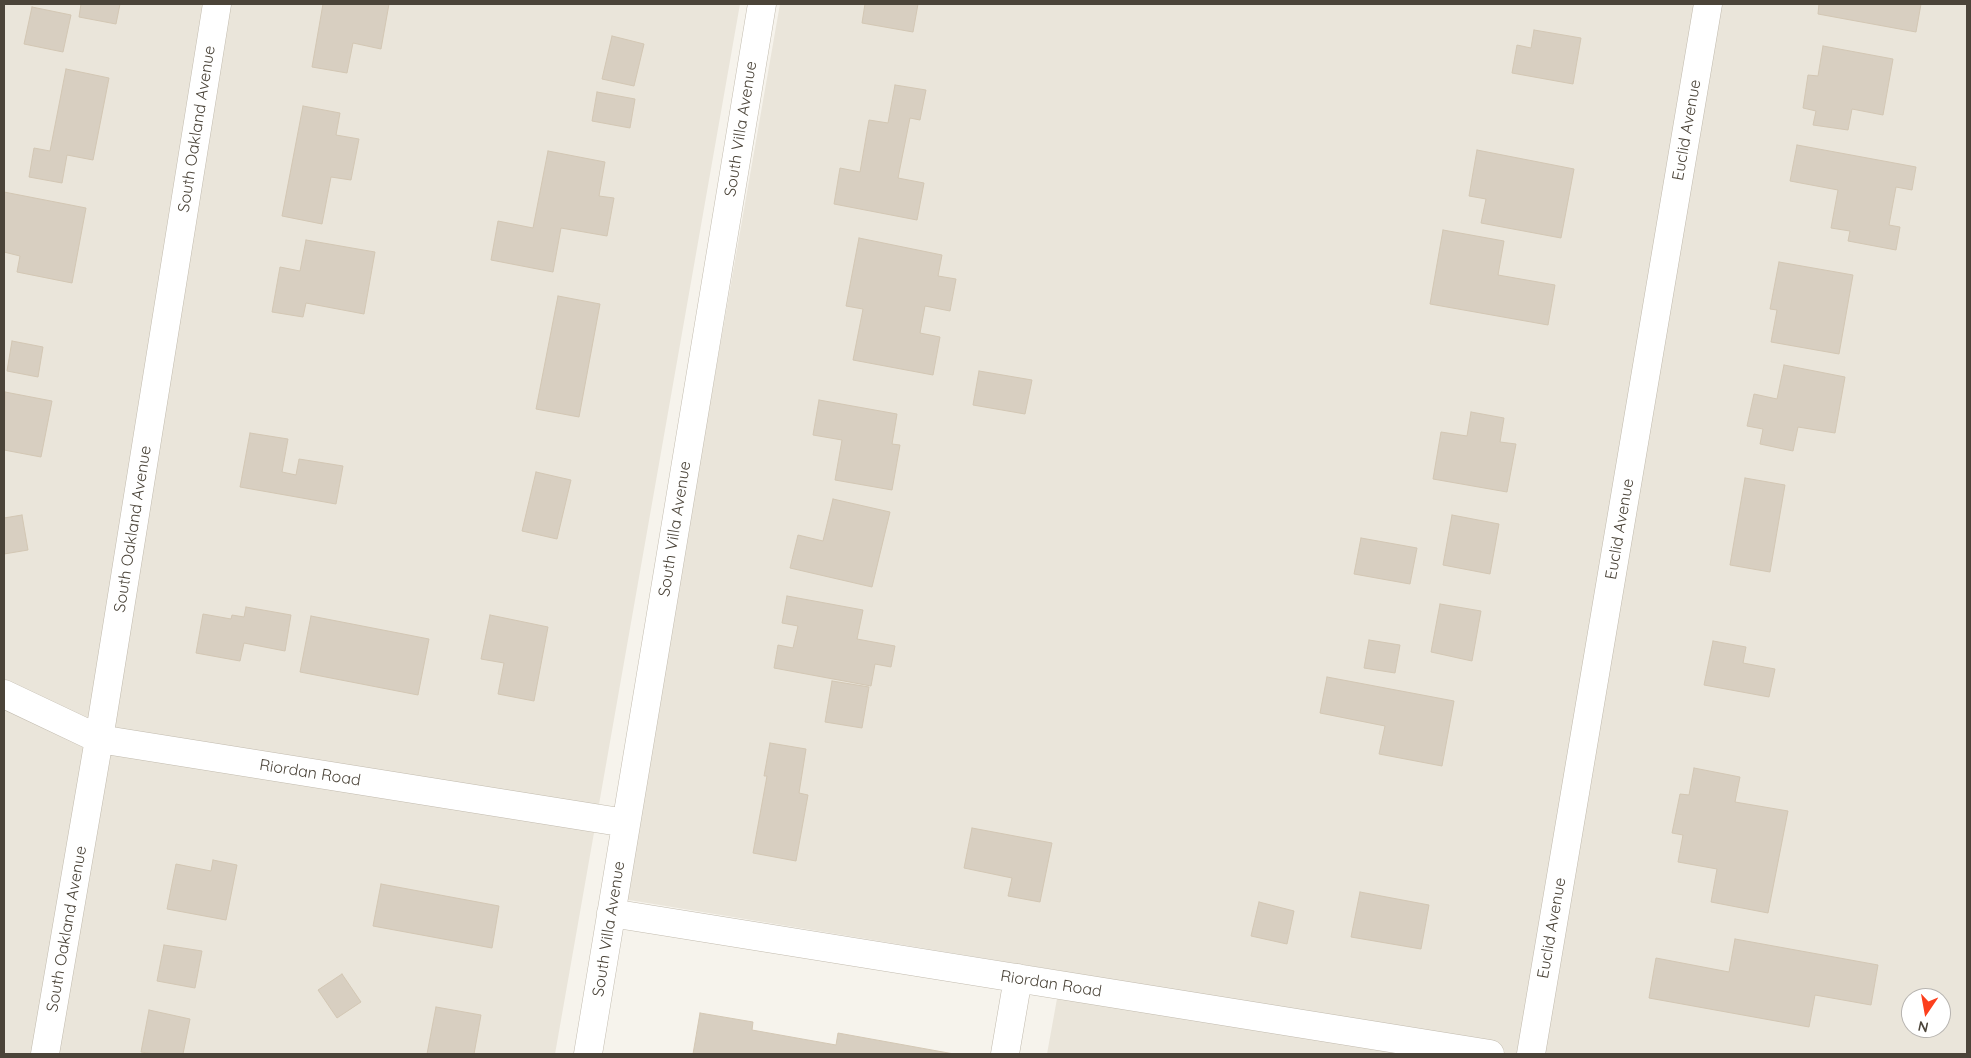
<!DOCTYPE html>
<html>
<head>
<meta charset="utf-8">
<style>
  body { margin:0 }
  #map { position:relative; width:1971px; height:1058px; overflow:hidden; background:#f6f3ec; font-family:Quicksand,sans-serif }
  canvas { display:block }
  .frame { position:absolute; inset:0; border:5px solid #4b4439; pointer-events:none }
  .north { position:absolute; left:1901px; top:988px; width:50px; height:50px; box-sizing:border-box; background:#fff; border:1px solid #b7b4b0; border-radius:50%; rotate:192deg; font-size:14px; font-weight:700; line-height:20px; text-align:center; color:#4b4439 }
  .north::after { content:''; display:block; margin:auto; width:18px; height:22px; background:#fc3f1d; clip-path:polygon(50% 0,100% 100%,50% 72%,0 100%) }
</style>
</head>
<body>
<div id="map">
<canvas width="1971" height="1058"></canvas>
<div class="frame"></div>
<div class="north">N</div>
</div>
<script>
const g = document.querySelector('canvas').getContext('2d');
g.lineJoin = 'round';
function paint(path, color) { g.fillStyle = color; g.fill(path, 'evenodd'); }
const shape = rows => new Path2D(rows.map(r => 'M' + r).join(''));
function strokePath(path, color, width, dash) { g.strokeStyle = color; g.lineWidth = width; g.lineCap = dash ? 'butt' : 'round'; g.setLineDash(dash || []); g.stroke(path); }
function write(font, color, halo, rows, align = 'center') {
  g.font = font + ' Quicksand,sans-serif'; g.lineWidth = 4.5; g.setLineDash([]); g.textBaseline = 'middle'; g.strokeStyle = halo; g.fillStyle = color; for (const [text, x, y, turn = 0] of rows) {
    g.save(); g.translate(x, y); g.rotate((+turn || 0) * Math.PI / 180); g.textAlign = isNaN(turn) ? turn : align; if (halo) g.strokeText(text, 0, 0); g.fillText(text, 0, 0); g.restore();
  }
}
paint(shape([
  [4,4,740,4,555,1054,4,1054],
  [780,4,1967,4,1967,1054,1047,1054,1062,971,623,899],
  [1911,998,1941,998,1941,1028,1911,1028]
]), '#eae5da');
const building = shape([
  [81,4,120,4,116,24,79,17,81,4],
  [323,4,389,4,381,49,353,43,347,73,312,67,323,4],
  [865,4,918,4,913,32,862,23,865,4],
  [1819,4,1921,4,1916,32,1818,14,1819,4],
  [32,7,71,15,63,52,24,44,32,7],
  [1534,30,1581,38,1573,84,1512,73,1517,45,1531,48,1534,30],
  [612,36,644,44,634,86,602,79,612,36],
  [1823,46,1893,59,1883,115,1852,109,1848,130,1813,125,1816,111,1803,108,1808,75,1818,76,1823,46],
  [66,69,109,78,93,160,67,155,62,183,29,177,34,148,50,151,66,69],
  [895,85,926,90,920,120,910,118,898,178,924,183,917,220,834,204,840,168,860,172,869,120,888,123,895,85],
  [597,92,635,99,630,128,592,121,597,92],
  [303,106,340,113,336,135,359,139,351,180,331,177,322,224,282,216,303,106],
  [1797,145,1916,167,1912,190,1896,187,1889,225,1900,227,1896,250,1848,241,1850,231,1831,228,1838,190,1790,181,1797,145],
  [1477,150,1574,169,1561,238,1481,223,1486,199,1469,196,1477,150],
  [548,151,605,162,599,196,614,198,607,236,561,228,553,272,491,260,498,221,533,228,548,151],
  [4,192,86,208,72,283,17,272,20,256,4,252,4,192],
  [1443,230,1504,241,1498,275,1555,285,1548,325,1430,304,1443,230],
  [859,238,942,255,938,276,956,279,950,311,925,306,920,333,940,337,933,375,853,360,863,309,846,306,859,238],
  [306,240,375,252,364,314,306,303,303,317,272,312,280,267,300,271,306,240],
  [1779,262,1853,275,1839,354,1771,342,1777,310,1770,309,1779,262],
  [558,296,600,304,579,417,536,409,558,296],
  [12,341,43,347,38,377,7,371,12,341],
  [1784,365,1845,377,1835,433,1798,427,1793,451,1760,444,1763,429,1747,426,1754,394,1777,399,1784,365],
  [979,371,1032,380,1025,414,973,405,979,371],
  [5,392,52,401,41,457,4,450,5,392],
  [819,400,897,414,892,444,900,445,892,490,835,480,842,440,813,435,819,400],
  [1471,412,1504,418,1500,442,1516,444,1507,492,1433,479,1441,432,1467,436,1471,412],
  [250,433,288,439,282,472,296,475,299,459,343,466,336,504,240,487,250,433],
  [536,472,571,480,557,539,522,531,536,472],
  [1745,478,1785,485,1770,572,1730,565,1745,478],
  [833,499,890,512,872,587,790,568,798,535,823,541,833,499],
  [22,515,28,550,4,554,4,518,22,515],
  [1452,515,1499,524,1490,574,1443,565,1452,515],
  [1361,538,1417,548,1410,584,1354,574,1361,538],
  [787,596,863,610,857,639,895,646,891,667,875,664,871,686,774,668,778,645,793,648,798,626,782,623,787,596],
  [1440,604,1481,611,1472,661,1431,652,1440,604],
  [246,607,291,615,285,651,244,643,240,661,196,653,203,614,231,619,232,615,244,617,246,607],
  [490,615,548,627,534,701,498,694,504,663,481,659,490,615],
  [311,616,429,639,418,695,300,672,311,616],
  [1369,640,1400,645,1395,673,1364,668,1369,640],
  [1713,641,1746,647,1743,663,1775,669,1769,697,1704,685,1713,641],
  [1327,677,1454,701,1442,766,1379,754,1385,726,1320,713,1327,677],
  [832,681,869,687,862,728,825,722,832,681],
  [770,743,806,749,799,793,808,795,796,861,753,853,767,776,764,776,770,743],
  [1694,768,1740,777,1735,802,1788,811,1768,913,1711,902,1717,869,1678,862,1683,835,1672,833,1680,794,1689,795,1694,768],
  [972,828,1052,843,1040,902,1008,896,1012,878,964,868,972,828],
  [213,860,237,865,226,920,167,909,176,864,211,871,213,860],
  [381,884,499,906,492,948,373,926,381,884],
  [1360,892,1429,905,1421,949,1351,937,1360,892],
  [1259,902,1294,911,1287,944,1251,936,1259,902],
  [1735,939,1878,965,1871,1005,1815,995,1809,1027,1649,998,1656,958,1729,972,1735,939],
  [164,945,202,951,195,988,157,981,164,945],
  [342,974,361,1002,337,1018,318,990,342,974],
  [436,1007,481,1015,474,1054,427,1054,436,1007],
  [149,1010,190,1019,183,1054,154,1054,141,1052,149,1010],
  [700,1013,753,1022,752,1030,836,1045,838,1033,954,1054,693,1054,700,1013]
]);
paint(building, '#d8cfc1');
strokePath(building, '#d3c7b4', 1);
const minor = shape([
  [4,694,99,739,626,823],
  [611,913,1490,1054],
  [45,1054,99,739,217,4],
  [588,1054,762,4],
  [1005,1054,1018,978],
  [1531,1054,1708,4]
]);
strokePath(minor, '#c2bbae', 29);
strokePath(minor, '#fff', 28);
write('16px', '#4b4439', '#fff', [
  ["South Oakland Avenue",197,129,-81],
  ["South Villa Avenue",741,129,-81],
  ["Euclid Avenue",1687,130,-80],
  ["South Oakland Avenue",133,529,-81],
  ["South Villa Avenue",675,529,-81],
  ["Euclid Avenue",1620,529,-80],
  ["Riordan Road",310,773,9],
  ["Euclid Avenue",1552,928,-80],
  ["South Oakland Avenue",67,929,-80],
  ["South Villa Avenue",609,929,-81],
  ["Riordan Road",1051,984,9]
]);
</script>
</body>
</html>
